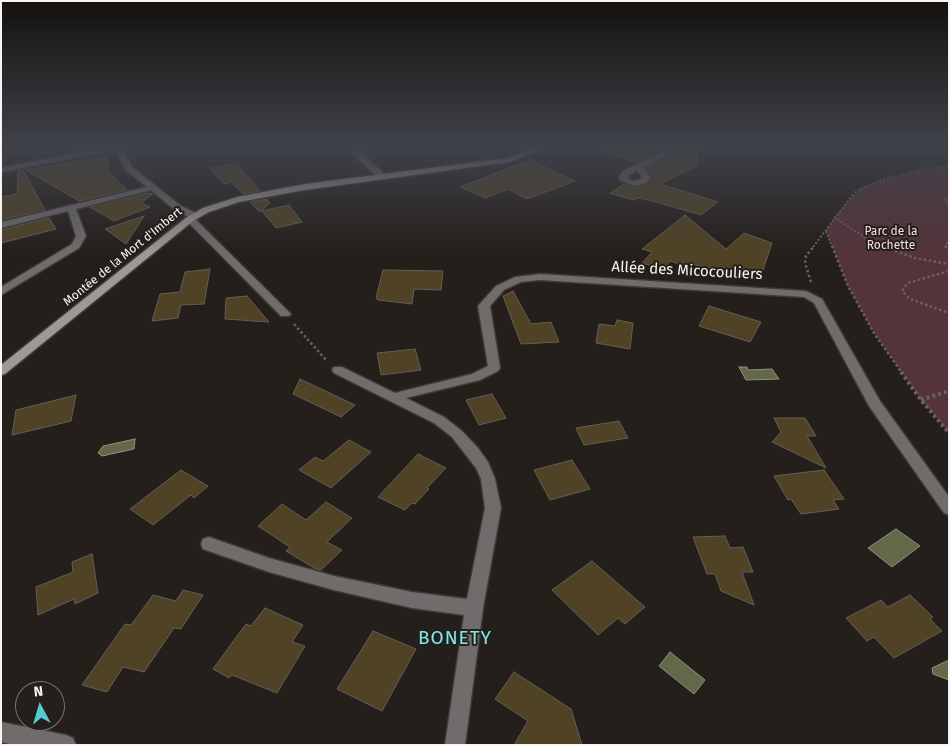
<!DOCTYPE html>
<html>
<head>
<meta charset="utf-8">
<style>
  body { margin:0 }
  #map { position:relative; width:950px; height:746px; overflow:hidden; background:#251f1b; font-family:"Fira Sans",sans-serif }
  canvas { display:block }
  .frame { position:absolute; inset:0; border:2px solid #f7f4f1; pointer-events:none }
  .north { position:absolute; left:15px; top:681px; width:50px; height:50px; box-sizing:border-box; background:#251f1b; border:1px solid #797471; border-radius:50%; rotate:354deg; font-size:14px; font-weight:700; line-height:20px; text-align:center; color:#f7f4f1 }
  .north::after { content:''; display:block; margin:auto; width:18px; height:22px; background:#52cdd0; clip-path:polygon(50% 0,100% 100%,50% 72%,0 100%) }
</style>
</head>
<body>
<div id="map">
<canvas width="950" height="746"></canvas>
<div class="frame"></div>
<div class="north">N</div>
</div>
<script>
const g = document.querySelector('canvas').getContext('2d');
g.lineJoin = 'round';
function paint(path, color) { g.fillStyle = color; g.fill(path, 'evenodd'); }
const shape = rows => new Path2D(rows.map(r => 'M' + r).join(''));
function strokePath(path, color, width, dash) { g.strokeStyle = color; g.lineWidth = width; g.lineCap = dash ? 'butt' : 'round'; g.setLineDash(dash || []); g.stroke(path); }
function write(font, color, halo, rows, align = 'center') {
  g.font = font + ' "Fira Sans",sans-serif'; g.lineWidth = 4; g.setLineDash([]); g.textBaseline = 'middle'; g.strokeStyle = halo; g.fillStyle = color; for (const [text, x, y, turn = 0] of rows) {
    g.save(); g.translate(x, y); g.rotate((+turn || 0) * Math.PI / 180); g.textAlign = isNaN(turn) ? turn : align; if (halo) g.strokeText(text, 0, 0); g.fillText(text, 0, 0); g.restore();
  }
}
paint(shape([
  [949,164,949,433,921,400,874,333,848,286,826,231,834,217,860,188,881,180]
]), '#54333a');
const water = shape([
  [739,367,747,367,748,370,772,369,779,379,746,380,739,367],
  [135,439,134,449,102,456,98,453,103,446,135,439],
  [896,529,920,546,892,567,868,548,896,529],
  [670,652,705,680,694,694,659,666,670,652],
  [949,660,949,680,933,674,932,668,949,660]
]);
paint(water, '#636848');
strokePath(water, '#8f927b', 1);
const building = shape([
  [604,148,666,148,636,162,604,151,604,148],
  [683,148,696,148,698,165,660,184,718,202,701,215,649,200,637,198,633,200,610,193,624,184,634,188,647,185,652,176,646,168,683,148],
  [108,156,108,171,127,190,79,201,26,170,108,156],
  [530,160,575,181,527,199,508,189,485,198,460,187,530,160],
  [237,164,260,191,243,194,231,182,224,184,210,168,237,164],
  [23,170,45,210,1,220,1,197,17,194,18,171,23,170],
  [146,193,153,194,141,203,150,207,114,221,90,207,146,193],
  [266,199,270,203,260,212,250,202,266,199],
  [289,205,302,222,276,228,262,211,289,205],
  [685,215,726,249,744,233,772,243,761,276,743,272,742,275,687,263,685,266,670,261,663,269,642,263,652,252,642,249,685,215],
  [144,216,126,244,105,229,144,216],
  [49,218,56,229,1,243,1,230,49,218],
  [210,269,204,304,181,305,178,318,152,321,160,294,180,292,185,272,210,269],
  [383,270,443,271,441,290,414,289,412,304,378,300,376,298,383,270],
  [513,291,531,324,551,322,559,342,521,344,503,296,513,291],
  [247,296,269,322,225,319,226,298,247,296],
  [709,306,761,322,750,342,699,326,709,306],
  [617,320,633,323,630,349,596,343,599,324,615,326,617,320],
  [415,349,421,370,381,375,377,353,415,349],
  [300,379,355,405,341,417,293,394,300,379],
  [492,394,506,418,479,425,466,400,492,394],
  [76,395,71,421,12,435,16,410,76,395],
  [774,418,805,418,816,436,807,436,826,468,772,442,781,432,774,418],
  [619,421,628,438,584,445,576,428,619,421],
  [349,440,371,452,331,488,299,470,315,457,323,461,349,440],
  [418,454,446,468,427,488,429,489,415,504,412,503,405,510,378,497,418,454],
  [572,460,590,489,550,500,534,470,572,460],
  [181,470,208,486,194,498,191,495,153,525,130,509,181,470],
  [824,470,844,499,833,500,839,509,801,514,791,499,788,500,774,476,824,470],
  [326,502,352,518,327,542,342,550,321,570,314,568,286,551,290,547,258,526,282,504,306,520,326,502],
  [725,536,730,548,743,547,753,572,742,572,754,605,721,591,715,574,707,574,693,537,725,536],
  [92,554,98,593,75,604,74,599,38,615,36,587,73,572,72,562,92,554],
  [592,561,645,607,625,624,618,618,598,635,552,590,592,561],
  [183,590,203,595,181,629,174,628,144,672,123,667,107,692,82,685,125,624,131,625,153,595,176,601,183,590],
  [910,595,933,617,930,619,942,631,894,658,874,637,867,641,846,618,881,600,888,607,910,595],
  [265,608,303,625,292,642,305,646,277,693,232,675,229,678,213,669,246,624,251,626,265,608],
  [373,631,416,649,382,711,337,689,373,631],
  [514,672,571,709,582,745,514,745,528,721,495,699,514,672]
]);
paint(building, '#504325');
strokePath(building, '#625f59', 1);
const street = shape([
  [101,148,122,148,132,167,181,206,198,214,198,218,195,219,289,312,291,314,289,316,281,316,187,221,185,219,189,217,175,210,151,190,76,209,86,236,79,248,1,295,1,287,72,244,76,236,68,211,1,228,1,222,147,187,126,170,116,152,105,152,1,172,1,168,101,148],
  [352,148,360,148,361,152,385,175,385,179,379,179,354,155,352,148],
  [671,148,681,148,643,167,650,177,647,183,634,186,620,180,619,177,623,171,671,148],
  [637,170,642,177,641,179,634,181,628,179,629,175,637,170],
  [540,274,806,291,822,299,880,401,949,497,949,515,944,513,869,406,814,303,804,297,540,280,521,282,504,290,490,306,500,368,498,371,480,380,406,398,444,417,462,431,478,448,488,462,495,479,501,508,483,608,465,745,445,745,464,615,412,608,334,590,269,572,203,549,201,544,203,539,209,537,269,558,334,576,412,592,467,599,485,508,481,479,476,468,452,437,434,423,334,373,332,370,334,367,342,367,395,393,472,374,488,366,478,306,496,286,515,277,540,274],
  [1,722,66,735,73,738,76,745,13,745,1,742,1,722]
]);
const secondary = shape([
  [533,148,544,148,509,162,305,190,239,202,209,212,193,221,5,374,1,375,1,365,187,217,203,208,237,197,305,184,508,158,533,148]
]);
strokePath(street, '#3e3935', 3);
strokePath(secondary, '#3e3935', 3);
strokePath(shape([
  [949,197,944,200,949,205],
  [834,217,864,237,884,247],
  [826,231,832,247],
  [813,247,855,192,881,180,931,167],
  [946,247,945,245,949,241]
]), '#67625e', 2, [2, 2]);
strokePath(shape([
  [832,246,848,286,874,333,902,373],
  [881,246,915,258,949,264],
  [945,246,949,251],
  [949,271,908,283,902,291,910,299,949,313],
  [811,282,805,263,806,256,814,246],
  [294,324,326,360]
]), '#67625e', 2.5, [2.5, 2.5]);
strokePath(shape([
  [901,372,921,400,949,433],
  [921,400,949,391]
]), '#67625e', 4, [3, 3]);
paint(street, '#706c6b');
paint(secondary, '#9e9896');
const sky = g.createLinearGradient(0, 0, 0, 253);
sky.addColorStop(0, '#14110f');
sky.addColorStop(0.58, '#40424a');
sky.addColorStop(1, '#40424a00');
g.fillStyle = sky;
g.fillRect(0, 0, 950, 253);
write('12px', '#f8dce1', '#251f1b', [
  ["Parc de la",891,232],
  ["Rochette",891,246]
]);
write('12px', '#f7f4f1', '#251f1b', [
  ["Montée de la Mort d'Imbert",123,257,-39]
]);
write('15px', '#f7f4f1', '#251f1b', [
  ["Allée des Micocouliers",687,271,3]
]);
g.letterSpacing = '1px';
write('19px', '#7de9ec', '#251f1b', [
  ["BONETY",455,639]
]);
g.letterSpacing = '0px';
</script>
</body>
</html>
